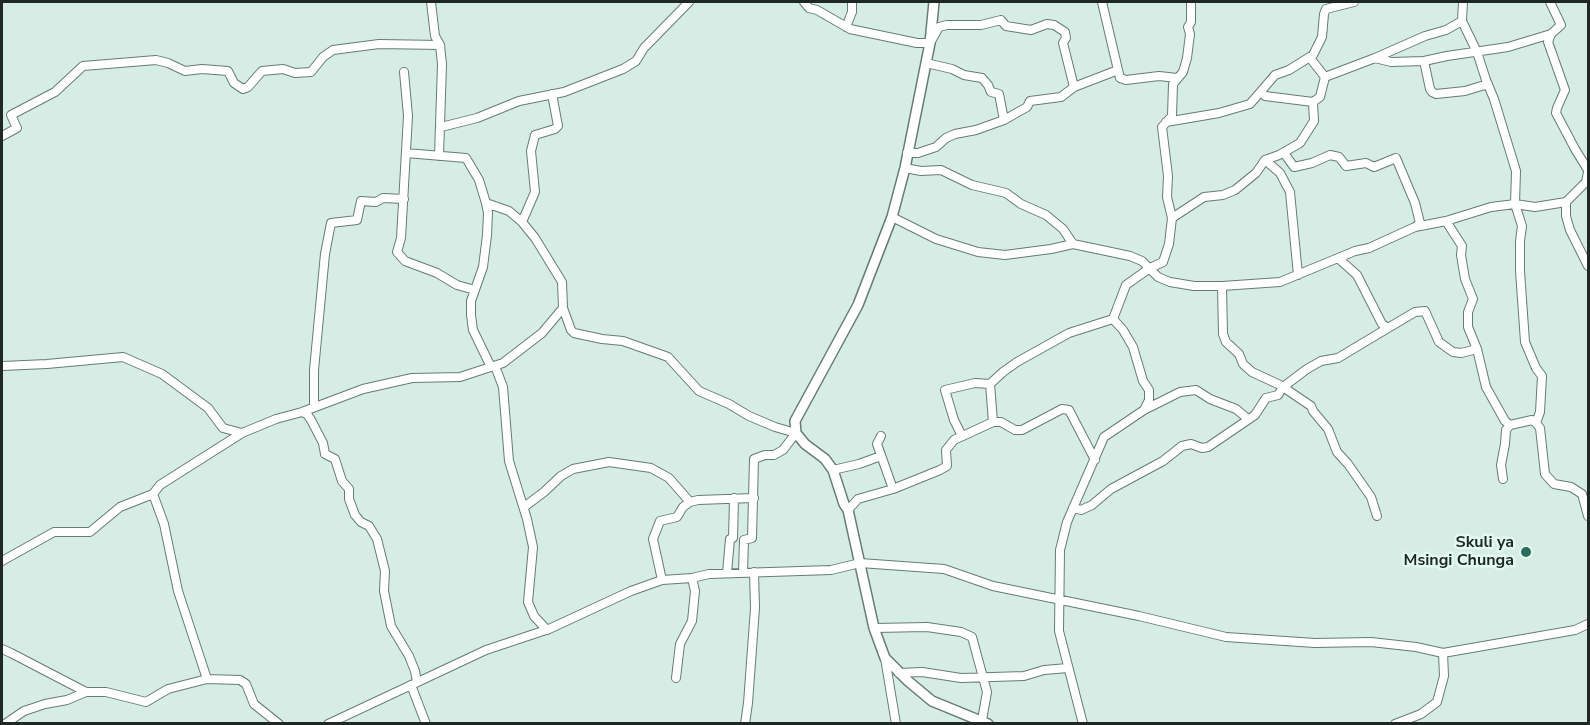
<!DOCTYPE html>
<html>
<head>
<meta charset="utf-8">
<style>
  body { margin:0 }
  #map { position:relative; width:1590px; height:725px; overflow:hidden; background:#d6ede6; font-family:"Nunito Sans",sans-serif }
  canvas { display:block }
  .frame { position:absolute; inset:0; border:3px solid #1f2825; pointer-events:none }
</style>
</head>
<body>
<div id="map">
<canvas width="1590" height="725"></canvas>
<div class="frame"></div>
</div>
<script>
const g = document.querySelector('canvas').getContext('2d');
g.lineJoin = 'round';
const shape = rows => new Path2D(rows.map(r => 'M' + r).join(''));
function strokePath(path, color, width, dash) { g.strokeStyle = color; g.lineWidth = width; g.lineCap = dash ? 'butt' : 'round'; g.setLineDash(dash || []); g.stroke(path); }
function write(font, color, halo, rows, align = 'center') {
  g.font = font + ' "Nunito Sans",sans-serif'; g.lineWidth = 5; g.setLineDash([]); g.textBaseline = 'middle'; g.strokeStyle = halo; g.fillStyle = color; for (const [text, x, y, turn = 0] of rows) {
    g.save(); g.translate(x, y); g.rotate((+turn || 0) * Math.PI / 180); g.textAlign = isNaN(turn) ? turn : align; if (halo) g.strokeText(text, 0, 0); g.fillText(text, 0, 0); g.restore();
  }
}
const minor = shape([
  [431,2,435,36,440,45],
  [804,2,809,8,817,10,850,29,917,43,930,43,939,27,947,25,981,25,1001,20,1006,26,1031,30,1047,24,1054,25,1065,32,1066,38,1063,43,1074,87],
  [1463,2,1462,21,1477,52,1486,80,1494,99,1516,171,1515,204,1522,226,1520,241,1520,271,1525,342,1536,368,1542,376,1540,412,1536,423],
  [1550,2,1561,25,1551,34,1548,42,1565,90,1557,108,1556,113,1575,149,1588,170],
  [846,27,852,12,852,2],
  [1375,58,1425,36,1446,30,1462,21],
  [1424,61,1447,56,1508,47,1551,34],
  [1118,70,1120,78,1126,80,1159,76,1177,78],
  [404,72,408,116,401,238,397,252,405,261,437,273,457,285,475,290],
  [1325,77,1375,58,1391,62,1424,61,1430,89,1432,92,1436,94,1465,91,1488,84],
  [1261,92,1265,96,1313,102],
  [1004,120,1027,107,1030,101,1061,97,1074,87,1118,70,1102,2],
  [1166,122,1219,113,1250,104,1275,75,1289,70,1313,55,1322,37,1324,14,1326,9,1354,2],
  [441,127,477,118,519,101,564,92,623,69,636,61,644,48,689,2],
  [2,136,17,128,11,115,55,92,83,66,156,60,168,63,185,71,202,69,228,71,234,83,243,89,248,87,262,71,283,69,295,73,311,72,323,57,333,50,379,44,440,45,442,64,439,156],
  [406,153,466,158,479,180,486,203,509,211,522,222,535,238,562,282,563,308,571,330,574,333,602,339,623,341,668,357,699,391,729,404,749,416,775,427,796,433,783,450,774,455,765,455,754,459,752,538,744,540,743,573],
  [907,153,918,153,936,147,946,138,955,134,976,130,1004,120,999,94,991,92,988,85,982,78,964,75,952,69,926,63],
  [1284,153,1294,167,1312,163,1330,155,1339,157,1346,166,1366,163,1374,167,1396,158,1415,203,1420,223,1415,227],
  [1265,160,1280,173,1290,192,1298,275],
  [905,168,921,171,941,170,972,185,1006,193,1021,204,1046,215,1063,229,1073,244,1130,256,1142,261,1158,277,1170,282,1194,286,1222,286,1280,282,1355,251,1369,248,1415,227,1446,221,1491,207,1515,204,1535,207,1566,202,1586,182,1588,172],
  [1566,202,1566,216,1570,230,1588,266],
  [486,203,488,213,487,235,483,267,471,301,471,315,473,330,491,367],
  [892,217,936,239,978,252,1005,255,1051,249,1073,244],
  [1172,218,1204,197,1223,195,1235,190,1256,173,1265,160,1279,155,1300,143,1314,121,1313,102,1320,97,1325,77,1310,58],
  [1446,221,1462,246,1461,255,1465,279,1473,299,1468,312,1468,327,1477,349],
  [522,222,535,192,531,151,535,135,555,129,558,126,552,94],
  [1338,258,1357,275,1382,324,1388,328,1415,312,1425,311,1439,342,1453,352,1461,353,1477,349,1486,387,1505,421,1510,425,1532,420,1536,423,1540,428,1545,474,1554,484,1571,487,1582,494,1588,516],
  [1222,286,1223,334,1226,342,1239,354,1243,364,1252,372,1280,385,1311,406,1313,411,1328,429,1337,452,1348,464,1371,497,1377,516],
  [2,366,47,364,123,357,162,374,208,408,223,428,242,433],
  [495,366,503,387,509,461,527,519,533,547,528,602,534,616,547,630],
  [314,407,314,370,325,254,331,223,357,220,361,201,376,202,383,198,404,199],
  [1144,410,1149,400,1149,390,1143,381,1133,347,1123,330,1113,319,1126,285,1150,268,1163,262,1169,244,1172,218,1167,197,1168,176,1162,127,1172,116,1173,84,1183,72,1187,58,1190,34,1188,27,1191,22,1191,2],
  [302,412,307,414,311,420,323,443,325,454,335,459,342,481,349,489,349,499,355,515,361,522,369,526,377,539,385,571,384,591,391,626,409,656,415,671,417,682],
  [993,422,1001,422,1015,430,1022,430,1062,409,1069,410,1095,460],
  [881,436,877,444,893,489],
  [962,436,954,420,945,390,975,383,990,384],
  [833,470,859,464,881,456],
  [1503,479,1501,465,1505,444,1506,430,1510,425],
  [153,494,164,524,178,591,207,679],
  [524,507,544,492,561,476,573,469,609,462,651,468,669,478,690,502],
  [1073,508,1081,510,1092,505,1111,489,1163,461,1182,446,1191,444,1202,448,1208,447,1255,415,1266,398,1278,395,1283,387,1307,369,1321,361,1338,358,1388,328],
  [848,510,858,499,893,489,940,470,947,466,946,450,954,440,993,422,990,384,1003,372,1017,362,1069,333,1113,319],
  [2,561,54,532,90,532,120,507,153,494,160,485,242,433,276,419,302,412,363,389,412,378,460,377,503,363,542,333,563,308],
  [727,573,730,539,733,538,734,498],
  [662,580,653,539,660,521,677,517,683,507,690,502,698,500,754,498],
  [874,628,927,627,961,632,972,637,987,692,982,720],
  [2,649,11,653,86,692,106,692,146,702,168,689,207,679,240,680,246,684,254,704,279,724],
  [885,658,896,724],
  [899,673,922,672,961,678,1024,676,1044,670,1068,668],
  [676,678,680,644,692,621,695,591,692,578],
  [411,685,426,724],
  [5,724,24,711,45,704,67,700,86,692],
  [328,724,486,650,549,629,631,591,662,580,692,578,709,574,831,570,860,563,944,569,993,586,1139,616,1226,637,1315,643,1371,642,1416,647,1443,653,1575,630,1588,624],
  [745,724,748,703,755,608,754,572],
  [1083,724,1059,631,1060,550,1067,522,1104,437,1144,410,1180,392,1196,390,1210,399,1236,409,1248,419],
  [1395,724,1421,714,1437,702,1444,676,1443,653]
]);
const tertiary = shape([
  [934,2,930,43,905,168,892,217,858,305,795,421,796,433,805,444,825,459,833,470,844,504,848,510,874,628,885,658,908,681,932,701,988,724]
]);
strokePath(minor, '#677b76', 10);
strokePath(tertiary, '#677b76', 12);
strokePath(minor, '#fff', 8);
strokePath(tertiary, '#fff', 9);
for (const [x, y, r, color] of [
  [1526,552,6,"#2a6d5f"]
]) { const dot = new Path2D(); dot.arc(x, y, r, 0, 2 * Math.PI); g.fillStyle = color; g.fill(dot); strokePath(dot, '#e3faf3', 2); }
write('bold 16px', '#1f2825', '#e3faf3', [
  ["Skuli ya",1514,543],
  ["Msingi Chunga",1514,561]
], 'right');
</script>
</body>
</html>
